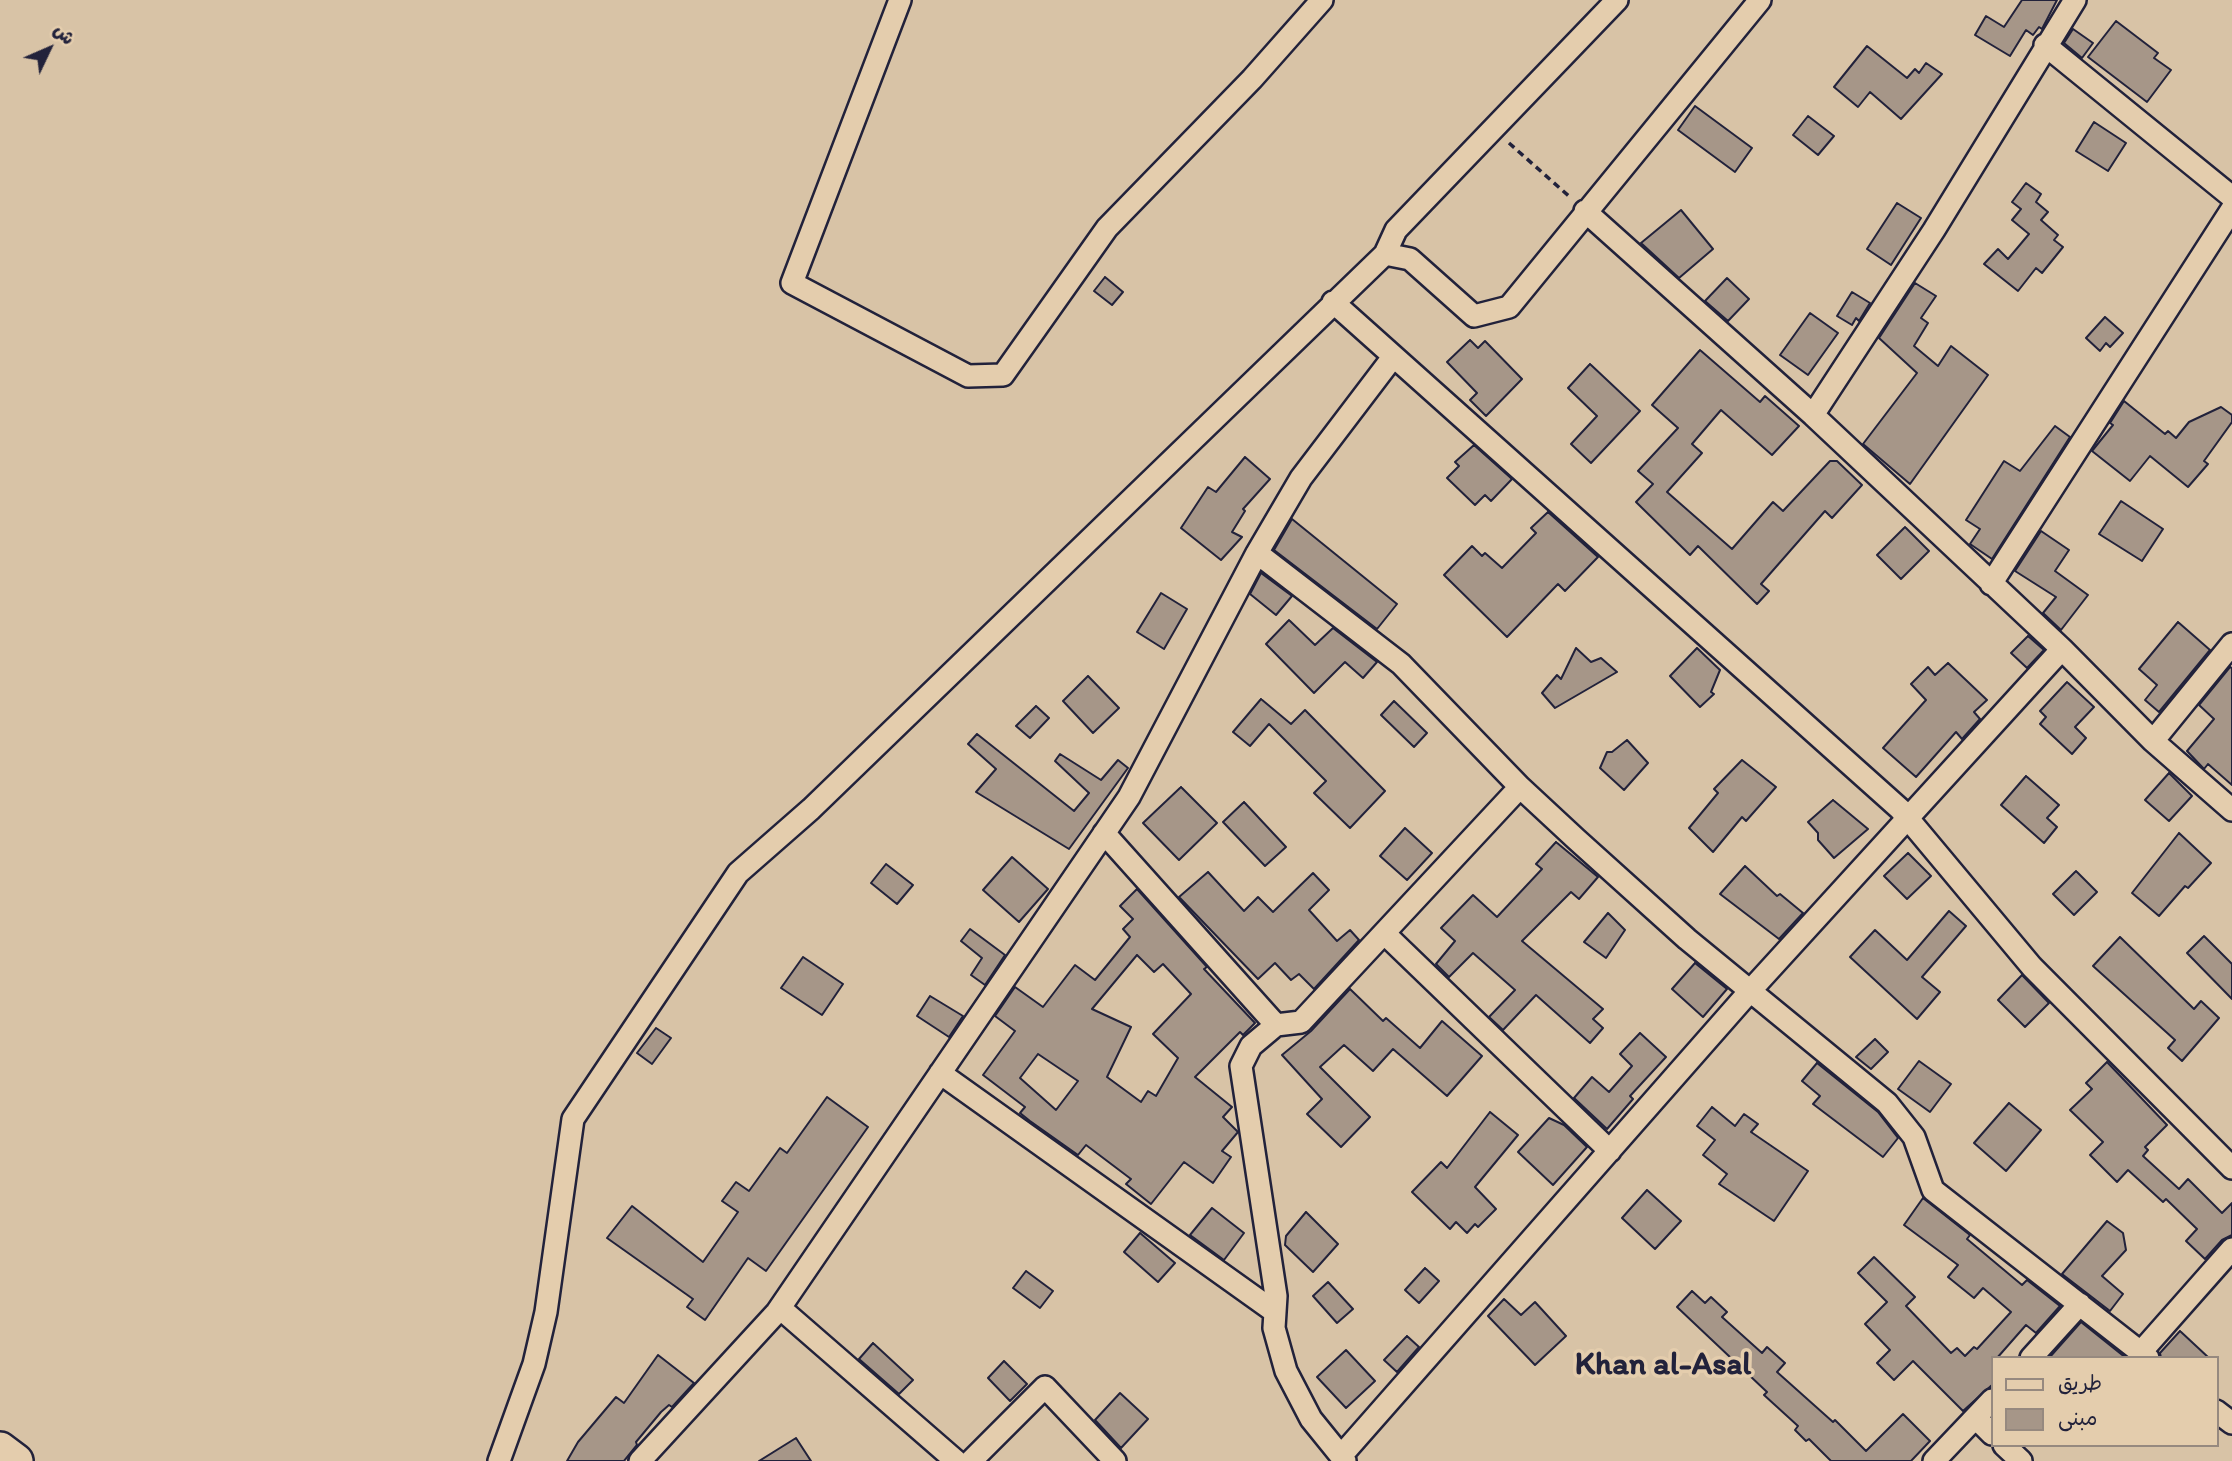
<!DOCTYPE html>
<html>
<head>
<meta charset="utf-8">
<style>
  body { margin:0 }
  #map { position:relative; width:2232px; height:1461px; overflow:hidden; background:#d8c3a6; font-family:Itim,"Playpen Sans Arabic",sans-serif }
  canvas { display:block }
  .legend { position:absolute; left:1991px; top:1356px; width:228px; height:91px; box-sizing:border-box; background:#e4cdad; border:2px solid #96897f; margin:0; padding:9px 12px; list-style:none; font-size:21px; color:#22223b }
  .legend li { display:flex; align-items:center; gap:14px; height:35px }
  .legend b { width:35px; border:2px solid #96897f }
  .north { position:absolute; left:14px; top:14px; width:70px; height:70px; -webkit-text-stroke:5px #e4cdad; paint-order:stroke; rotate:46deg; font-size:19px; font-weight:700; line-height:28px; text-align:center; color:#22223b }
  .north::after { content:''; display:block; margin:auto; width:24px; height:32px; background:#22223b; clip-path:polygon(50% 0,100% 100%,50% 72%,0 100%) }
</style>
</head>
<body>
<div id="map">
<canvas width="2232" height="1461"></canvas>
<ul class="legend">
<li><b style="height:9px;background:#e4cdad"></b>طريق</li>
<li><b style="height:19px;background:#a69688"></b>مبنى</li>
</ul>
<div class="north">ش</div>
</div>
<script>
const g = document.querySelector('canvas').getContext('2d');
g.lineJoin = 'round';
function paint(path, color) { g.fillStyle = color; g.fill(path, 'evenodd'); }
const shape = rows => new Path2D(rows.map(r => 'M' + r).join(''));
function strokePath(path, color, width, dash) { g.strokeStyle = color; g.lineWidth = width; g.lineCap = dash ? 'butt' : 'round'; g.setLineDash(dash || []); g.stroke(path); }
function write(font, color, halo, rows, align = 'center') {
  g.font = font + ' Itim,sans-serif'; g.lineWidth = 7; g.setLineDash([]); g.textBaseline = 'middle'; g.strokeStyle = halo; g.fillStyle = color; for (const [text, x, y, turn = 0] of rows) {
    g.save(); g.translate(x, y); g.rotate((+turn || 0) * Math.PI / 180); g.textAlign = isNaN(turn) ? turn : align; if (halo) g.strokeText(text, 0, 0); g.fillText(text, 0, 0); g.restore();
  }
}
const building = shape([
  [2022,0,2057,0,2042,29,2039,27,2033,35,2026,30,2010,56,1975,35,1986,16,2004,27,2022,0],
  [2116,21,2158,53,2154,58,2171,70,2147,102,2088,57,2116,21],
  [2073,29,2093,43,2082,58,2064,43,2073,29],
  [1867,46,1907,78,1915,69,1919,73,1926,63,1942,74,1901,119,1870,92,1858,107,1834,87,1867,46],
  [1695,106,1752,148,1735,172,1678,130,1695,106],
  [1808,116,1834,136,1818,155,1793,135,1808,116],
  [2094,122,2126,143,2108,171,2076,151,2094,122],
  [2026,183,2041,194,2036,202,2048,212,2041,220,2058,235,2054,240,2063,247,2042,273,2036,268,2018,291,1984,264,1998,249,2008,259,2029,234,2012,220,2021,209,2012,202,2026,183],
  [1897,203,1921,218,1891,265,1867,249,1897,203],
  [1681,210,1713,249,1679,278,1641,243,1681,210],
  [1105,277,1123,292,1112,305,1094,291,1105,277],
  [1727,278,1749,299,1728,321,1705,301,1727,278],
  [1915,283,1936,296,1921,318,1928,323,1914,346,1938,366,1951,346,1988,375,1910,484,1863,444,1917,373,1879,338,1915,283],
  [1852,292,1870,303,1859,321,1856,318,1852,325,1837,316,1852,292],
  [1810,313,1838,333,1808,375,1780,355,1810,313],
  [2105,317,2123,333,2110,347,2106,343,2100,351,2086,338,2105,317],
  [1470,340,1478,348,1485,341,1522,379,1486,416,1470,400,1477,393,1447,362,1470,340],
  [1700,350,1760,402,1765,396,1799,426,1772,455,1721,410,1692,444,1702,453,1667,492,1732,549,1773,502,1783,511,1830,461,1837,461,1862,485,1832,518,1825,511,1761,584,1769,591,1757,604,1698,546,1690,555,1636,502,1653,484,1638,471,1678,428,1652,405,1700,350],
  [1590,364,1640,411,1591,463,1571,444,1597,416,1568,388,1590,364],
  [2124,401,2165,434,2168,431,2176,438,2189,422,2221,407,2232,415,2232,422,2204,461,2208,464,2188,487,2150,456,2130,481,2092,451,2113,425,2110,423,2124,401],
  [2055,426,2070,437,1992,559,1970,544,1980,529,1966,520,2004,461,2020,471,2055,426],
  [1474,445,1512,479,1491,501,1485,495,1475,505,1447,478,1459,466,1455,462,1474,445],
  [1245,457,1270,479,1243,509,1245,511,1232,532,1242,537,1221,560,1181,528,1208,487,1216,492,1245,457],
  [2121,501,2163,529,2142,561,2099,534,2121,501],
  [1548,512,1598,557,1565,591,1558,584,1507,637,1444,575,1472,546,1482,556,1485,553,1502,568,1536,533,1531,528,1548,512],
  [1292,519,1397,604,1377,629,1274,550,1292,519],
  [1905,527,1929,551,1901,579,1877,555,1905,527],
  [2041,531,2069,550,2055,571,2088,595,2061,630,2043,613,2056,597,2015,571,2041,531],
  [1261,573,1292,596,1276,615,1250,594,1261,573],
  [1161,593,1187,609,1164,649,1137,632,1161,593],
  [1289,620,1315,645,1333,628,1377,662,1363,678,1345,662,1314,693,1266,644,1289,620],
  [2178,622,2210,650,2159,712,2145,700,2157,685,2139,669,2178,622],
  [2028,636,2044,650,2027,668,2011,653,2028,636],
  [1576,648,1591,662,1601,658,1617,672,1555,708,1542,693,1557,675,1561,679,1576,648],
  [1697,648,1720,670,1711,692,1714,694,1700,707,1670,676,1697,648],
  [1948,663,1987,700,1974,712,1980,719,1962,739,1956,732,1916,777,1883,748,1926,700,1911,684,1928,667,1935,675,1948,663],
  [2230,667,2232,668,2232,785,2208,764,2204,769,2187,751,2214,719,2199,705,2230,667],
  [1088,676,1119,708,1093,733,1063,701,1088,676],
  [2067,682,2094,707,2075,727,2086,738,2072,754,2040,724,2046,717,2040,711,2067,682],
  [1261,699,1291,724,1305,710,1385,791,1350,828,1314,793,1326,781,1269,724,1250,746,1233,732,1261,699],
  [1394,701,1427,733,1414,747,1381,715,1394,701],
  [1036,706,1049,718,1030,738,1016,726,1036,706],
  [977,734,1074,811,1089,793,1055,761,1060,754,1101,780,1118,760,1128,768,1069,849,976,792,996,769,968,744,977,734],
  [1627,740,1648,763,1624,790,1600,768,1607,752,1612,752,1627,740],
  [1742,760,1776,787,1746,821,1742,817,1713,852,1689,828,1718,793,1714,789,1742,760],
  [2169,773,2192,796,2169,821,2145,800,2169,773],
  [2026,776,2059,805,2047,818,2057,827,2044,843,2001,805,2026,776],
  [1181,787,1217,823,1179,860,1143,823,1181,787],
  [1833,800,1868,829,1834,858,1818,840,1818,833,1808,822,1833,800],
  [1244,802,1286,847,1265,866,1223,822,1244,802],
  [1405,828,1432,853,1407,880,1380,856,1405,828],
  [2179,833,2211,863,2188,888,2185,886,2159,916,2132,893,2179,833],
  [1556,842,1598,877,1579,899,1571,892,1522,941,1603,1009,1593,1019,1603,1028,1590,1043,1536,995,1503,1030,1489,1017,1515,990,1473,953,1449,977,1436,964,1455,941,1441,928,1473,895,1497,917,1542,869,1536,864,1556,842],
  [1908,853,1931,876,1907,899,1884,876,1908,853],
  [1012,857,1048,889,1019,922,983,890,1012,857],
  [886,864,913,885,897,904,871,883,886,864],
  [1745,866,1777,896,1780,894,1803,913,1779,939,1720,894,1745,866],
  [2076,871,2097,892,2074,915,2053,894,2076,871],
  [1208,872,1244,911,1258,897,1273,912,1313,873,1329,890,1309,910,1337,941,1350,930,1359,940,1314,989,1299,974,1291,980,1275,963,1258,979,1179,897,1208,872],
  [1137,889,1207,967,1204,969,1255,1023,1243,1035,1240,1032,1195,1077,1232,1107,1223,1117,1238,1132,1222,1151,1231,1157,1213,1183,1184,1162,1151,1204,1126,1184,1131,1179,1086,1145,1078,1155,1030,1121,1020,1113,1025,1107,983,1075,1015,1031,995,1016,1015,987,1043,1007,1075,965,1095,980,1130,937,1123,929,1133,919,1120,906,1137,889],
  [1137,955,1154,972,1163,964,1191,994,1153,1034,1178,1058,1156,1096,1148,1091,1141,1102,1107,1077,1131,1027,1092,1009,1137,955],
  [1038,1054,1078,1081,1056,1110,1020,1078,1038,1054],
  [1949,911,1966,926,1922,977,1940,992,1917,1019,1850,957,1875,930,1907,960,1949,911],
  [1608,913,1625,930,1606,958,1584,942,1608,913],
  [970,929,1005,955,985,985,971,975,982,958,961,941,970,929],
  [2204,936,2232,964,2232,999,2187,953,2204,936],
  [2120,937,2194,1009,2201,1001,2219,1018,2182,1061,2168,1048,2175,1040,2093,966,2120,937],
  [803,957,843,984,822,1015,781,988,803,957],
  [1695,963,1727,989,1703,1017,1672,989,1695,963],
  [2022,975,2049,1003,2025,1027,1998,1000,2022,975],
  [1350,989,1383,1021,1386,1018,1420,1048,1442,1021,1482,1056,1447,1096,1393,1049,1373,1071,1344,1045,1320,1067,1370,1117,1341,1147,1307,1114,1322,1099,1282,1055,1311,1031,1350,989],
  [930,996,963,1016,949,1037,917,1016,930,996],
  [656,1028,671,1038,652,1064,637,1053,656,1028],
  [1640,1033,1666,1057,1630,1096,1633,1099,1607,1129,1574,1098,1592,1077,1609,1092,1632,1066,1620,1054,1640,1033],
  [1875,1039,1888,1052,1871,1069,1856,1057,1875,1039],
  [1919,1061,1951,1084,1930,1112,1898,1089,1919,1061],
  [2107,1062,2167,1125,2145,1147,2148,1150,2143,1156,2179,1189,2188,1179,2222,1213,2232,1203,2232,1235,2222,1240,2205,1259,2186,1241,2197,1229,2166,1199,2163,1202,2128,1170,2117,1182,2090,1155,2103,1142,2070,1110,2092,1089,2086,1083,2107,1062],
  [1817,1063,1878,1112,1898,1138,1883,1157,1813,1104,1820,1096,1802,1081,1817,1063],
  [827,1097,868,1127,766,1271,748,1258,705,1320,687,1307,693,1299,607,1238,632,1206,703,1262,738,1212,722,1201,736,1182,749,1191,780,1148,787,1153,827,1097],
  [2009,1103,2041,1130,2006,1171,1974,1143,2009,1103],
  [1712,1107,1735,1126,1744,1114,1758,1124,1751,1132,1808,1171,1774,1221,1719,1184,1727,1174,1703,1155,1715,1140,1697,1126,1712,1107],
  [1490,1112,1518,1135,1475,1187,1496,1209,1478,1227,1475,1224,1467,1233,1456,1222,1450,1229,1412,1192,1441,1162,1447,1168,1490,1112],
  [1549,1118,1564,1125,1587,1147,1553,1185,1518,1152,1549,1118],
  [1647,1190,1681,1221,1655,1249,1622,1218,1647,1190],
  [1923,1198,1970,1235,1967,1239,2022,1285,2027,1280,2060,1306,2036,1333,2026,1325,1997,1358,1992,1358,1992,1385,1963,1411,1913,1361,1894,1380,1877,1363,1890,1350,1865,1324,1887,1302,1858,1273,1874,1257,1915,1297,1906,1306,1951,1353,1957,1348,1965,1356,1974,1347,1977,1349,2011,1312,1983,1288,1974,1298,1948,1277,1958,1265,1904,1225,1923,1198],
  [1212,1208,1244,1233,1224,1260,1190,1235,1212,1208],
  [1306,1212,1338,1244,1313,1272,1285,1245,1286,1236,1306,1212],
  [2107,1221,2123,1233,2126,1250,2102,1276,2123,1294,2110,1311,2062,1274,2107,1221],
  [1140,1233,1175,1263,1158,1282,1124,1252,1140,1233],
  [1425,1268,1439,1281,1419,1303,1405,1290,1425,1268],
  [1026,1271,1053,1291,1040,1308,1013,1288,1026,1271],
  [1328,1282,1353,1309,1337,1323,1313,1296,1328,1282],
  [1692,1291,1705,1303,1711,1297,1727,1312,1722,1317,1762,1353,1767,1347,1785,1363,1777,1372,1833,1422,1835,1420,1866,1451,1903,1414,1930,1441,1911,1461,1831,1461,1809,1439,1806,1441,1795,1430,1798,1426,1764,1395,1767,1392,1677,1307,1692,1291],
  [1504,1299,1521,1315,1535,1302,1566,1336,1535,1365,1488,1316,1504,1299],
  [2081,1322,2126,1358,2049,1358,2081,1322],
  [2180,1331,2209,1358,2161,1358,2160,1353,2180,1331],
  [1407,1336,1419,1347,1397,1372,1384,1360,1407,1336],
  [873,1343,913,1380,899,1394,859,1359,873,1343],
  [1346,1350,1375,1381,1346,1408,1317,1377,1346,1350],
  [658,1355,694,1383,672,1407,669,1405,661,1412,636,1442,637,1445,624,1461,567,1461,578,1442,616,1397,624,1403,658,1355],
  [1004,1361,1027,1384,1010,1401,988,1378,1004,1361],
  [1120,1393,1148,1419,1121,1448,1095,1420,1120,1393],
  [796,1438,811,1461,759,1461,796,1438]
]);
paint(building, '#a69688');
strokePath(building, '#22223b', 2);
const minor = shape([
  [900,0,792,283,968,376,1003,375,1107,228,1252,79,1322,0],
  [2045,45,2232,197],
  [1585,211,1813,415,2062,649,2153,741,2232,810],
  [1385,254,1410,259,1474,316,1509,307,1760,0],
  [1333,302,1900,809,2032,967,2232,1168],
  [1813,415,1934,230,2075,0],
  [1257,553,1401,664,1520,787,1576,839,1687,939,1887,1103,1914,1137,1933,1190,2148,1358],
  [1991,584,2232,209],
  [2153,741,2232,644],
  [1104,833,1276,1025,1301,1022,1520,787],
  [1384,933,1610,1151],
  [1276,1025,1251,1046,1241,1066,1276,1296,1274,1328,1286,1371,1311,1419,1345,1461],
  [940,1073,1275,1312],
  [780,1308,956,1461],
  [2141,1352,2232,1249],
  [2031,1358,2080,1304],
  [2216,1411,2232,1423],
  [1976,1418,1992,1434],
  [2004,1445,2021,1461],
  [1341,1456,1750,991,2062,649],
  [499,1461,534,1364,546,1312,573,1119,738,873,811,809,1385,254,1396,230,1617,0],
  [640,1461,777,1312,1129,797,1257,553,1301,478,1393,357],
  [971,1461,1045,1387,1115,1461],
  [1934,1461,1992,1400]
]);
const trunk = shape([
  [0,1449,16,1461]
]);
strokePath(minor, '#22223b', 26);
strokePath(trunk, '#22223b', 38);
strokePath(shape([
  [1509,143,1571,198]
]), '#22223b', 3.5, [7, 5]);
strokePath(minor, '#e4cdad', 21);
strokePath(trunk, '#e4cdad', 33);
write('bold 32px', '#22223b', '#e4cdad', [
  ["Khan al-Asal",1663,1366]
]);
</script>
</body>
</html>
